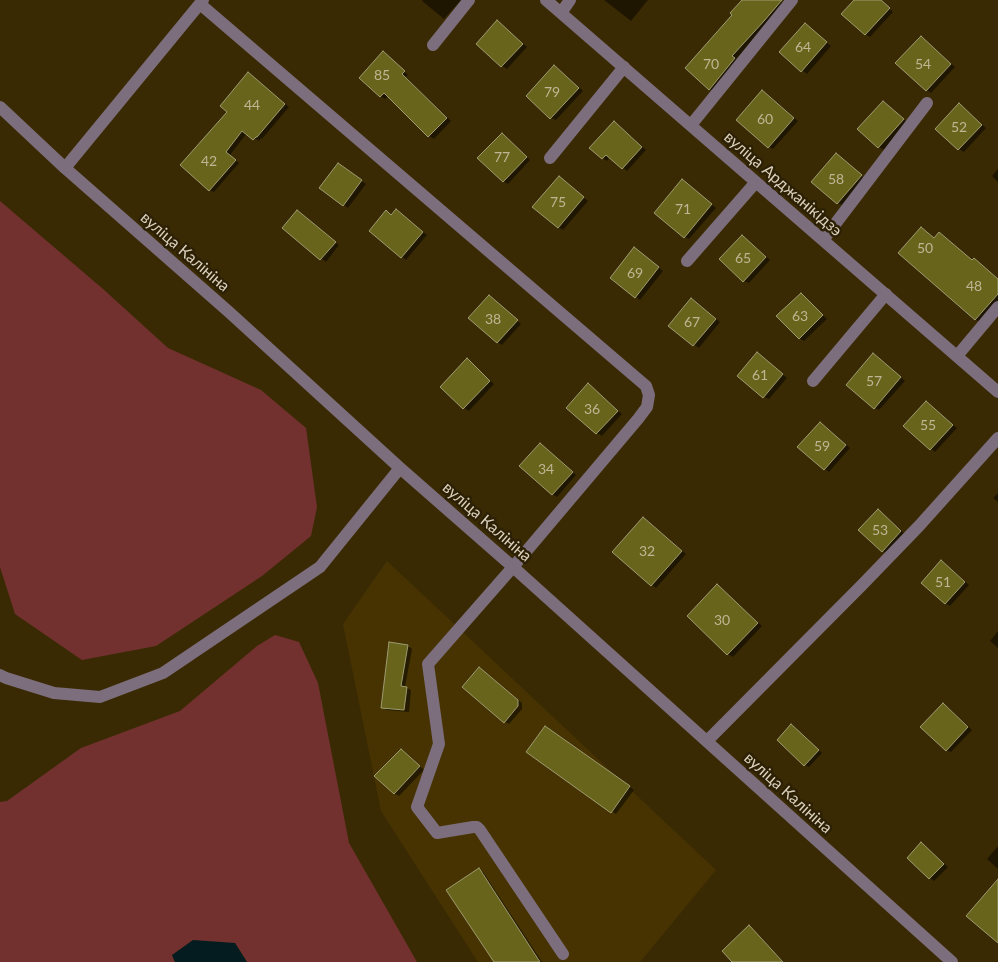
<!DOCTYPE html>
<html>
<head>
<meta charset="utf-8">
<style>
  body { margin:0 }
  canvas { display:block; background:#3a2a04 }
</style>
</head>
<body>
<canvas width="998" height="962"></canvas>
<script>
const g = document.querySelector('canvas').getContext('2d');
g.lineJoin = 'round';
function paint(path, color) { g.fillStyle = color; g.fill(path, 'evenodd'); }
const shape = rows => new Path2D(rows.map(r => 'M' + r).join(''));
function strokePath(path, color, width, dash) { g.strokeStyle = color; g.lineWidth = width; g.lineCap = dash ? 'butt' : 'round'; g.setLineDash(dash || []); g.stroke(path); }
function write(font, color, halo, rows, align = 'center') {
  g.font = font + ' Lato,sans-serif'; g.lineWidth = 5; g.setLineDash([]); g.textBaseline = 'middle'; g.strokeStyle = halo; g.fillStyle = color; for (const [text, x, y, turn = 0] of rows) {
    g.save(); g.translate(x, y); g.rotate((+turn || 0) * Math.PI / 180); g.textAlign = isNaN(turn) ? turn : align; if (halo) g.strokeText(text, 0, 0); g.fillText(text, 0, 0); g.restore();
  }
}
paint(shape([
  [387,561,716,870,640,962,478,962,381,811,343,624]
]), '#463301');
paint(shape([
  [0,201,103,289,168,348,261,390,306,428,317,507,311,536,262,576,156,646,82,660,15,614,0,567],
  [275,635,299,642,318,683,349,843,417,962,247,962,235,943,172,955,175,962,0,962,0,802,7,801,81,748,180,711,257,646]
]), '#72312e');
paint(shape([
  [193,940,235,943,247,962,175,962,172,955]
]), '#041c1f');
paint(shape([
  [423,0,461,0,444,19,422,1],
  [604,0,648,0,631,21],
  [743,0,779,0,784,5,769,24,736,59,739,61,714,91,710,89,734,15],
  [855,0,881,0,893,12,870,37,865,34],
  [805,24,831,46,807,74,781,52],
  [502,25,527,47,507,69,502,66,477,44],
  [925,40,955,67,931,93,927,90,897,63],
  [384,53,388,56,408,75,406,77,451,121,434,139,429,136,388,96,385,99,380,96],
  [554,67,559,69,583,91,556,120,551,118],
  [253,77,289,107,262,139,261,138,259,141,247,133,230,155,239,163,214,192,209,190],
  [763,92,767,94,798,121,773,149,769,147],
  [884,102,888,105,908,123,884,150,879,147,859,129],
  [960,105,964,108,986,128,964,152,959,149,937,129],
  [614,122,619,125,646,150,627,171,610,157,607,161,602,158],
  [506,137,530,160,508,184,503,181],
  [841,157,865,179,842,205,838,203],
  [343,167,366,184,348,208,321,188],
  [998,169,998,182,992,176],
  [564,180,588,201,563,230,558,227],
  [687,183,716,208,689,239,685,237],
  [396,210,427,235,406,260,370,231,386,212,392,216],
  [302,214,339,245,326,262,284,228],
  [742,236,746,239,770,260,749,283,744,281,721,259],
  [935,239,973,261,974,259,979,262,998,279,998,301,980,322,975,319],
  [639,252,663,271,640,300,612,278],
  [801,294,805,297,827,319,804,341,799,338],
  [490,296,494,299,521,324,502,345,497,342],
  [696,302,720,322,699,348,670,326],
  [762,356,787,378,769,399,764,397],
  [878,357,905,381,879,410,875,408],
  [472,363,494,384,469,411,464,408,441,387],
  [593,388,622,414,602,436,597,433,568,408],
  [927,402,931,405,957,428,935,452,931,449,905,426],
  [820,423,825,426,850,448,829,472,825,469,799,447],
  [541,445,545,447,576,475,557,497,552,494],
  [998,493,998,502,993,498],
  [882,513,905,534,887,553,883,551],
  [644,518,648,521,686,554,656,588,652,585],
  [942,561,946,564,969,585,950,606,945,603],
  [718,586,722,589,762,626,733,657,728,654,688,616],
  [998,631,998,648,990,641],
  [408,646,412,649,405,687,411,690,409,712,387,710,383,707],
  [480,668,522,703,522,709,509,724,505,722],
  [943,705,948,707,972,730,951,752,946,750],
  [792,726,796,729,822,753,809,767,805,765],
  [549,730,634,790,616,814,528,752],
  [401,750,406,753,424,770,399,796,394,793],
  [922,844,926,847,948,867,934,881,930,878,908,858],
  [998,846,998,869,987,859],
  [479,870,483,872,542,962,495,962],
  [749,927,753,930,783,961,734,962]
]), '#0007');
const building = shape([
  [742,0,782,0,764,21,732,56,735,58,709,90,685,68,732,15,730,13,742,0],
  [854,0,881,0,890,8,865,35,841,14,854,0],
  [497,20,523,44,501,67,476,44,497,20],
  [805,23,827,42,801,72,779,52,805,23],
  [921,36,951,64,926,91,895,63,921,36],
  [383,51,405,71,402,74,447,118,428,137,384,93,380,97,359,78,383,51],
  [554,65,579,88,550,119,526,96,554,65],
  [248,72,285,104,257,137,256,137,253,140,242,131,226,152,236,160,209,191,180,165,227,112,220,106,248,72],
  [762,90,794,118,768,148,736,120,762,90],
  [883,101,904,119,878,148,857,129,883,101],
  [959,103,982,125,958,150,935,129,959,103],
  [614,121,642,147,622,169,606,155,602,159,589,148,614,121],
  [502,133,527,157,503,182,477,158,502,133],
  [836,153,862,175,837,204,811,182,836,153],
  [338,163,362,180,343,206,319,188,338,163],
  [559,176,584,197,558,228,532,207,559,176],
  [682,179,712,204,684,238,654,213,682,179],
  [396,209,423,232,401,258,369,231,386,210,391,215,396,209],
  [297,210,336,242,320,260,282,228,297,210],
  [921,227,934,238,939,232,972,260,974,258,998,279,998,294,975,320,898,253,921,227],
  [742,235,766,257,743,282,719,259,742,235],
  [634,247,659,267,635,298,610,278,634,247],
  [801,293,823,315,799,339,776,316,801,293],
  [489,295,518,320,497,343,468,318,489,295],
  [691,298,716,319,693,346,668,326,691,298],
  [757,352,783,374,763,398,737,376,757,352],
  [873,353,901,377,874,409,846,385,873,353],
  [467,358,490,381,463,409,440,387,467,358],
  [588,383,618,411,596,434,566,408,588,383],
  [926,401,953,425,930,450,903,426,926,401],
  [820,422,846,445,824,470,797,447,820,422],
  [540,443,573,472,552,495,519,466,540,443],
  [878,509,901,531,882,552,858,530,878,509],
  [643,517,682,551,651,586,612,552,643,517],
  [941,560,965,582,945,604,921,583,941,560],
  [717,584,758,623,727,655,687,616,717,584],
  [389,642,408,645,401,686,407,687,404,710,381,708,389,642],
  [479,667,518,700,518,706,504,723,462,687,479,667],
  [943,703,968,727,946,751,920,727,943,703],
  [791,724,819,750,804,766,777,740,791,724],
  [545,726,630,786,611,813,526,752,545,726],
  [401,749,420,766,394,794,374,776,401,749],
  [921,842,944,864,929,879,907,858,921,842],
  [479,868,540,962,494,962,446,890,479,868],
  [998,879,998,943,966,916,998,879],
  [749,925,783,962,732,962,722,951,749,925]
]);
paint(building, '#69641b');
strokePath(building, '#9d9b72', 1);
strokePath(shape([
  [546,0,998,392],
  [200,4,646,386,649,395,647,407,638,419,513,567,428,664,439,744,417,807,437,833,473,827,477,827,480,830,563,954],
  [561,13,570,0],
  [433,45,469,0],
  [0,107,65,168,229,312,400,468,513,567,952,962],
  [691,125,792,0],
  [550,158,624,67],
  [65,168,203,0],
  [823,240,927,103],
  [687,261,756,182],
  [957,356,998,307],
  [813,381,886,294],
  [0,675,6,678,54,693,100,697,163,673,320,567,400,468],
  [707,741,862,585,919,526,998,438]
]), '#7c6e7c', 12);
write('14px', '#beb694', null, [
  ["64",803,47],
  ["70",711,64],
  ["54",923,64],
  ["85",382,75],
  ["79",552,92],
  ["44",252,105],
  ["60",765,119],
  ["52",959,127],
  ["77",502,157],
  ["42",209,161],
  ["58",836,179],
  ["75",558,202],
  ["71",683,209],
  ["50",925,248],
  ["65",743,258],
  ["69",635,273],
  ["48",974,286],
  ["63",800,316],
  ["38",493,319],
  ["67",692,322],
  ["61",760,375],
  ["57",874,381],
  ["36",592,409],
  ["55",928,425],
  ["59",822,446],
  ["34",546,469],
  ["53",880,530],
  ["32",647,551],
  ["51",943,582],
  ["30",722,620]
]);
write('16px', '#dbd1bd', '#2d2105', [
  ["вуліца Арджанікідзэ",783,184,41],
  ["вуліца Калініна",185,252,41],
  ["вуліца Калініна",487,522,41],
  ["вуліца Калініна",788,793,42]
]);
</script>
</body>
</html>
